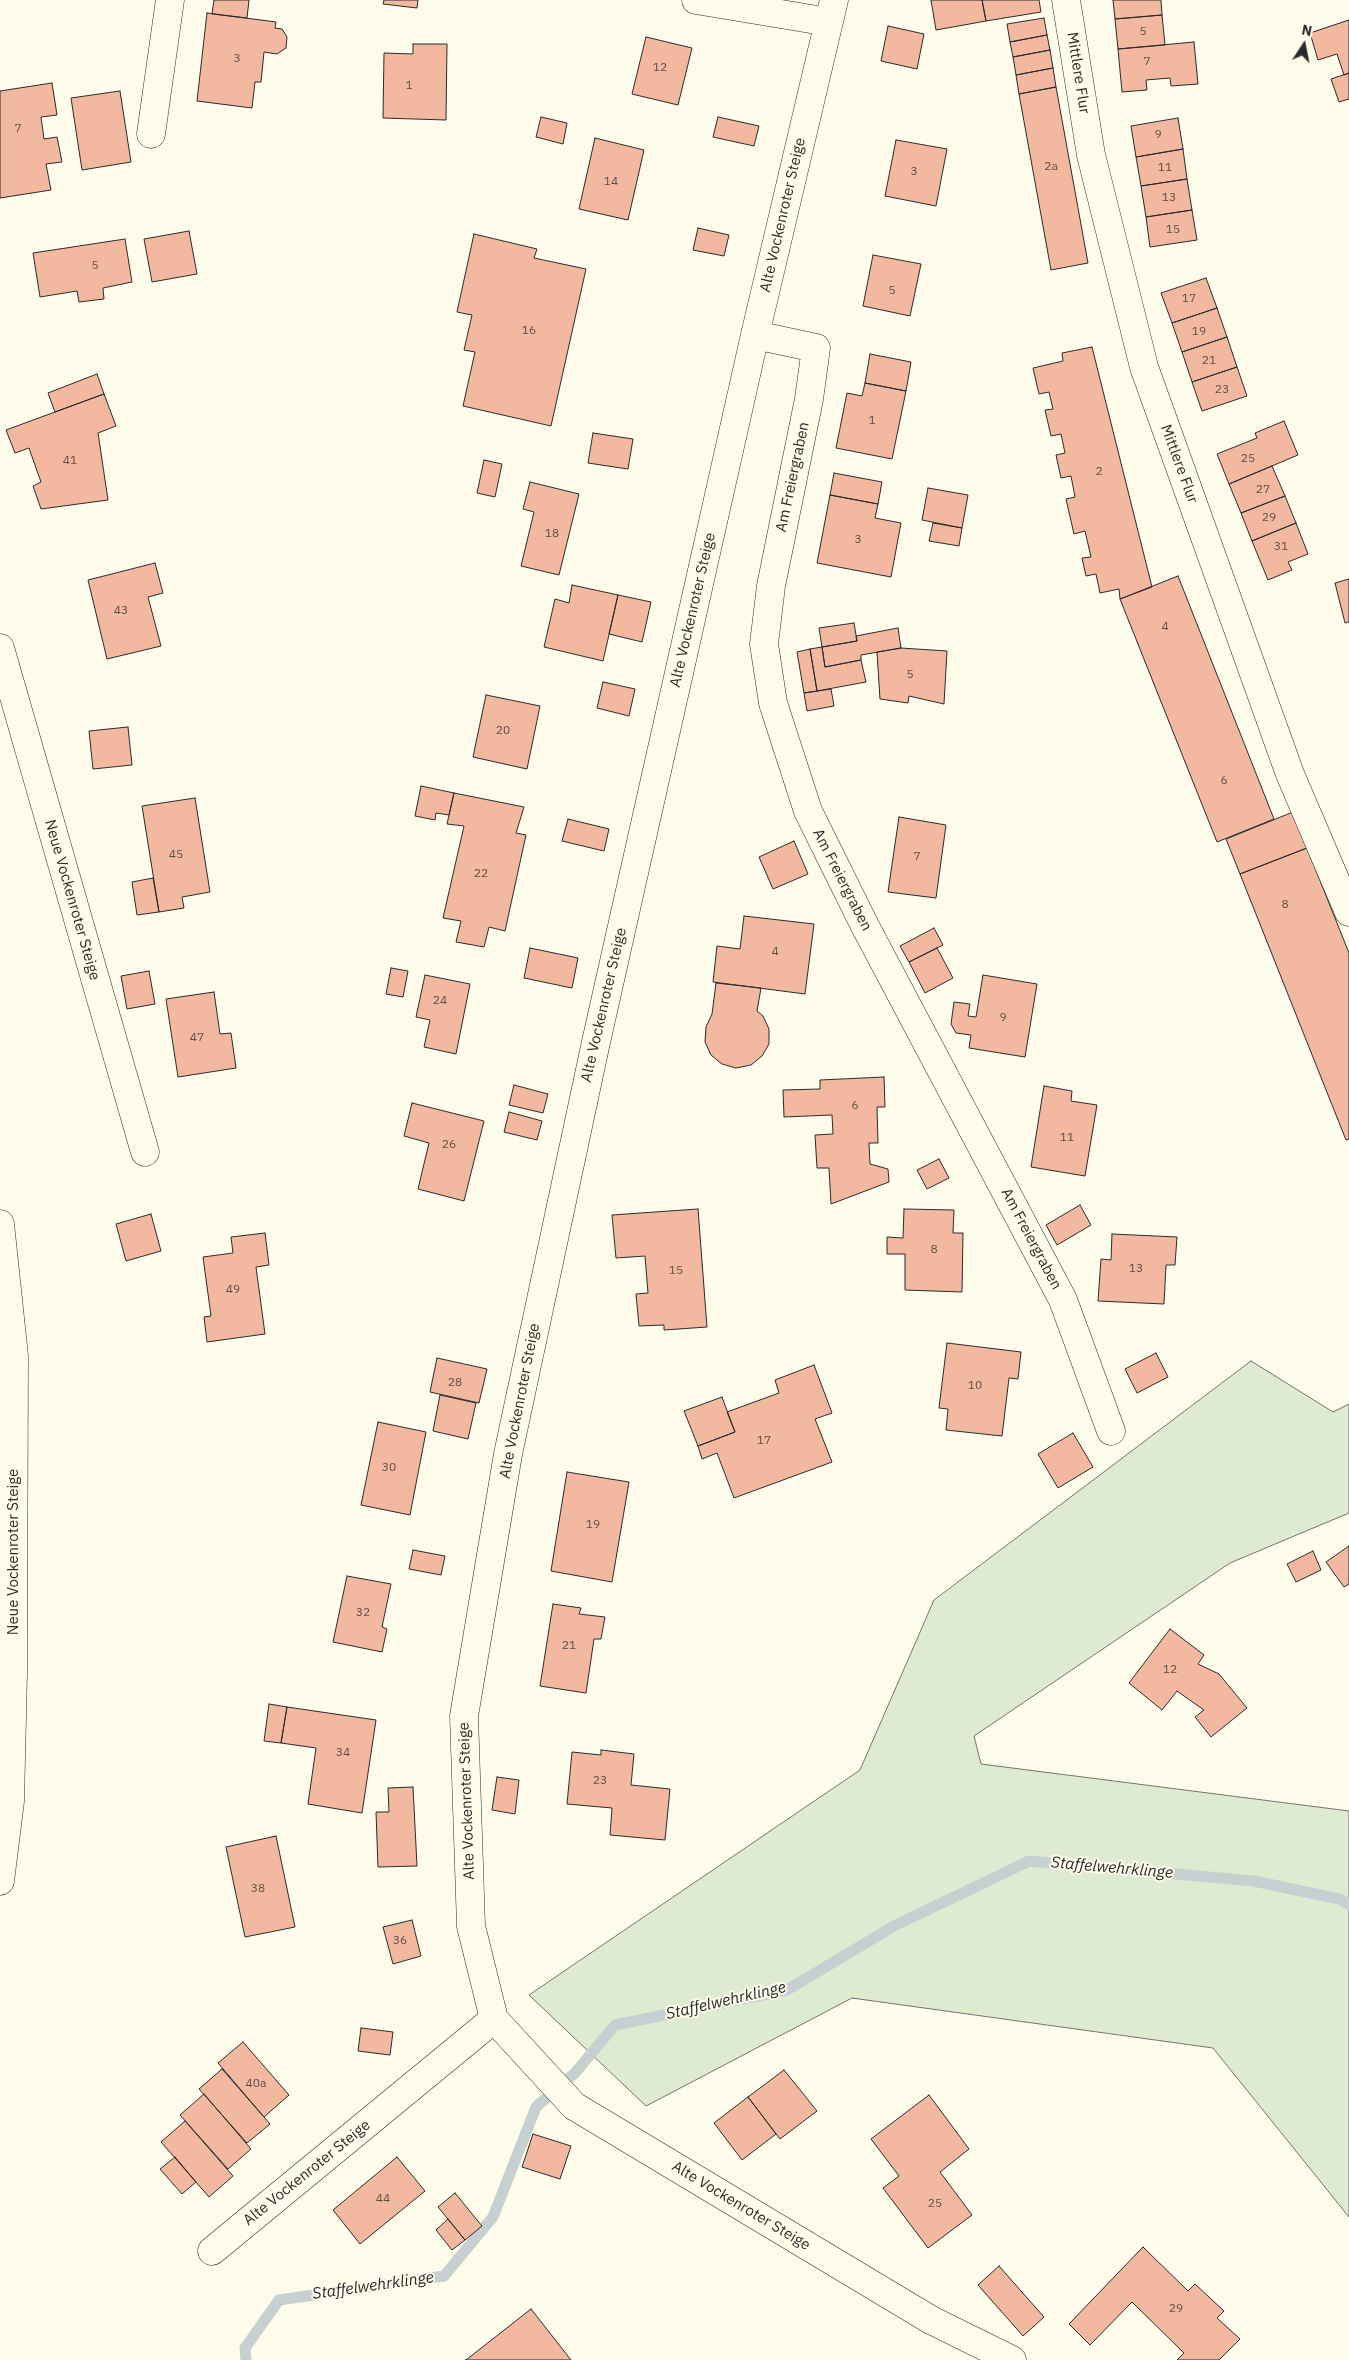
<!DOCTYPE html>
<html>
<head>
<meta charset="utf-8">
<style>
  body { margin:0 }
  #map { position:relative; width:1349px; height:2360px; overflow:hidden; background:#fdfbea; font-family:"IBM Plex Sans",sans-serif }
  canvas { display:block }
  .north { position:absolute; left:1279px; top:20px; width:50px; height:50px; -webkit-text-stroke:4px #fdfbea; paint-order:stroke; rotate:11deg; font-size:14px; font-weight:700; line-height:20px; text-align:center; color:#2b2b2b }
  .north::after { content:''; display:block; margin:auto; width:18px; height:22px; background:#2b2b2b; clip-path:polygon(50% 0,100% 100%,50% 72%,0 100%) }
</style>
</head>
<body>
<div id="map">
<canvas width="1349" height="2360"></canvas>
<div class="north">N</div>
</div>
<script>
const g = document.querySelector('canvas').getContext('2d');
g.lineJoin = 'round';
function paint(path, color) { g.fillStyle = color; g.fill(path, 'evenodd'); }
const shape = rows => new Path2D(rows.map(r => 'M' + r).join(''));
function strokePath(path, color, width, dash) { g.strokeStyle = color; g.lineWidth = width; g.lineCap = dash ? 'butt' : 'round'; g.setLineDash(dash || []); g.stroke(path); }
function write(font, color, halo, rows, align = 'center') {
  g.font = font + ' "IBM Plex Sans",sans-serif'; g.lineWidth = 4; g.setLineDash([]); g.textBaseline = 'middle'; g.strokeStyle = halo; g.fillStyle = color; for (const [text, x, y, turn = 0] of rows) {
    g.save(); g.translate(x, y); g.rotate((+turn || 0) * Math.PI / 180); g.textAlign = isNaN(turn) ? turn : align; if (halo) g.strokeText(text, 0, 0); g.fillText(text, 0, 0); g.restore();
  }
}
const green = shape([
  [1251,1361,1333,1412,1349,1404,1349,1513,1230,1563,974,1736,981,1764,1349,1811,1349,2217,1213,2048,852,1998,646,2106,529,1995,860,1770,934,1600,1251,1361]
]);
paint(green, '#deebd1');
strokePath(green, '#74746e', 1);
strokePath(shape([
  [246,2360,245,2348,279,2300,444,2276,493,2217,536,2107,575,2073,615,2025,787,1990,894,1926,1029,1861,1254,1881,1339,1899,1349,1904]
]), '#c7d0d0', 11);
const building = shape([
  [214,0,249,0,247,18,212,14,214,0],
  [384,0,418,0,417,8,383,4,384,0],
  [931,0,982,0,986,21,936,30,931,0],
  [982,0,1039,0,1041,12,986,21,982,0],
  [1113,0,1161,0,1162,15,1115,19,1113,0],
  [207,13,276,22,275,28,282,29,287,37,286,48,277,54,264,52,261,82,255,82,252,108,197,101,207,13],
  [1162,15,1165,45,1118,49,1115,19,1162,15],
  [1044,18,1047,35,1010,42,1007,24,1044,18],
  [1349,20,1349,73,1344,75,1337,54,1318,60,1310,33,1349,20],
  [888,26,924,34,917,69,881,61,888,26],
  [1047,35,1050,50,1013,57,1010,42,1047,35],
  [646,37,692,48,678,105,632,94,646,37],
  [1194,42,1198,84,1171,86,1170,78,1146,80,1147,90,1122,92,1118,49,1194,42],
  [413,44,447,44,446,120,383,118,384,53,413,54,413,44],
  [1050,50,1053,68,1016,75,1013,57,1050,50],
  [1053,68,1056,87,1019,94,1016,75,1053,68],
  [1349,73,1349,99,1339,102,1331,79,1349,73],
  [52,83,57,115,41,117,44,139,57,137,62,162,46,164,51,190,0,198,0,91,52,83],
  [1056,87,1088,263,1051,270,1019,94,1056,87],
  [120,91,131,162,82,170,71,98,120,91],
  [541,117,567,123,563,144,536,137,541,117],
  [718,117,759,126,754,146,713,137,718,117],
  [1178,118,1183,149,1136,157,1131,126,1178,118],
  [595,138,644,150,628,220,579,209,595,138],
  [896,140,947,149,936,206,885,196,896,140],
  [1183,149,1187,179,1141,186,1136,157,1183,149],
  [1187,179,1192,210,1146,217,1141,186,1187,179],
  [1192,210,1197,240,1150,247,1146,217,1192,210],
  [698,228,729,235,724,256,693,250,698,228],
  [189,231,197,274,152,282,144,239,189,231],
  [474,234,537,249,534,258,586,269,551,426,463,406,475,352,464,350,472,315,457,312,474,234],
  [125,239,132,282,103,288,104,299,79,302,77,291,40,297,33,253,125,239],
  [873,255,921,264,910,316,863,306,873,255],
  [1206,278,1217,308,1172,323,1161,293,1206,278],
  [1217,308,1227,337,1182,352,1172,323,1217,308],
  [1227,337,1237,367,1192,382,1182,352,1227,337],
  [1092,347,1152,587,1120,599,1119,589,1100,593,1096,574,1086,576,1082,558,1091,557,1085,531,1074,534,1066,499,1075,497,1071,476,1061,478,1056,455,1065,453,1061,434,1051,436,1045,410,1053,409,1049,392,1039,394,1033,368,1063,361,1062,353,1092,347],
  [870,354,911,362,906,391,865,383,870,354],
  [1237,367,1247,396,1202,411,1192,382,1237,367],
  [97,374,104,394,55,412,48,393,97,374],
  [865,383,906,391,892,459,836,448,847,393,862,396,865,383],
  [104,394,116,426,98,433,108,500,41,509,33,486,41,482,29,448,15,453,6,430,104,394],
  [1284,421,1298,455,1229,484,1217,454,1257,438,1255,433,1284,421],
  [593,433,633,439,628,469,588,463,593,433],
  [484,460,502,464,495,497,477,493,484,460],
  [1272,466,1285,496,1241,513,1229,484,1272,466],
  [834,473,882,482,878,504,830,495,834,473],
  [530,482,579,494,559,575,521,566,534,512,523,509,530,482],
  [928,488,968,495,962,528,922,520,928,488],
  [830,495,878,504,875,518,901,523,891,577,817,563,830,495],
  [1285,496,1296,523,1252,541,1241,513,1285,496],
  [933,523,962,528,959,546,929,541,933,523],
  [1296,523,1308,554,1288,562,1292,570,1268,580,1252,541,1296,523],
  [155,563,163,593,148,597,161,646,107,659,88,580,155,563],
  [1178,576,1274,819,1217,842,1120,599,1178,576],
  [1349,579,1349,622,1345,623,1335,583,1349,579],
  [572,585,618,595,603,661,544,647,555,599,569,603,572,585],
  [618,595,651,602,642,642,609,634,618,595],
  [854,623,857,641,822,647,819,628,854,623],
  [898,628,901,648,861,655,861,660,825,667,822,647,857,641,856,636,898,628],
  [822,647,825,667,861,660,866,682,817,691,810,649,822,647],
  [901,648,947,651,944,704,909,696,908,703,880,699,877,652,901,648],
  [810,649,817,691,804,693,797,652,810,649],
  [603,682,635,689,629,716,597,708,603,682],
  [831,689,834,706,807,711,804,693,831,689],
  [486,695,540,706,527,769,473,757,486,695],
  [128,727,132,765,93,769,89,731,128,727],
  [421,786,454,793,449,815,436,813,435,820,415,816,421,786],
  [454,793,524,807,516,833,526,835,505,931,489,927,484,947,456,942,461,921,443,918,464,826,447,824,454,793],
  [195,798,210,892,182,897,184,908,159,912,142,806,195,798],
  [1293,812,1307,848,1240,874,1226,839,1293,812],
  [899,817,946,825,936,898,888,892,899,817],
  [568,819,609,829,604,851,562,841,568,819],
  [794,841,808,874,773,889,759,857,794,841],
  [1307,848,1349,953,1349,1139,1346,1140,1240,874,1307,848],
  [153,878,159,912,137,915,132,882,153,878],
  [744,916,814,924,805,994,713,982,717,946,740,949,744,916],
  [934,928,943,945,909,962,900,946,934,928],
  [530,948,578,958,572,988,524,978,530,948],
  [937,948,953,978,925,993,909,962,937,948],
  [391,968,408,971,403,997,386,994,391,968],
  [149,971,155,1004,127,1009,121,976,149,971],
  [425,975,470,984,456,1054,424,1047,430,1020,416,1017,425,975],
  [983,975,1037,984,1025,1057,969,1048,971,1035,956,1033,951,1024,954,1002,970,1004,968,1016,976,1017,983,975],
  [716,983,761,988,757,1011,763,1016,769,1029,769,1044,762,1056,751,1065,736,1068,722,1064,711,1055,705,1042,706,1027,712,1014,716,983],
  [214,992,220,1034,231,1033,236,1068,178,1077,166,999,214,992],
  [884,1077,885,1107,877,1107,878,1143,869,1143,870,1164,888,1169,889,1182,831,1204,829,1168,817,1168,815,1135,833,1134,832,1115,784,1117,783,1090,820,1089,820,1080,884,1077],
  [514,1085,548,1094,543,1113,509,1105,514,1085],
  [1044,1086,1072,1091,1071,1101,1097,1105,1085,1176,1031,1167,1044,1086],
  [412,1103,484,1121,464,1201,418,1189,429,1143,404,1136,412,1103],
  [509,1112,542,1121,537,1140,504,1132,509,1112],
  [939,1159,949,1178,927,1189,917,1170,939,1159],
  [1080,1205,1091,1225,1057,1245,1046,1225,1080,1205],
  [698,1209,707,1327,664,1330,664,1325,639,1326,636,1294,648,1293,645,1256,616,1258,612,1215,698,1209],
  [904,1209,954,1210,953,1233,963,1233,962,1292,905,1290,905,1254,887,1254,887,1237,903,1238,904,1209],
  [151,1214,161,1251,126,1261,116,1224,151,1214],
  [265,1233,269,1265,256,1267,265,1334,207,1342,204,1317,211,1316,203,1257,233,1253,231,1237,265,1233],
  [1112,1234,1177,1237,1175,1265,1166,1265,1164,1304,1098,1301,1101,1259,1111,1260,1112,1234],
  [947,1343,1021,1352,1018,1379,1009,1378,1002,1436,946,1430,948,1409,939,1408,947,1343],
  [1156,1353,1168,1377,1137,1393,1125,1369,1156,1353],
  [437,1358,487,1369,479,1403,430,1392,437,1358],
  [814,1365,832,1413,815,1419,832,1462,734,1498,717,1453,702,1459,698,1446,735,1432,727,1412,779,1393,775,1380,814,1365],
  [440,1395,476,1403,468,1439,433,1431,440,1395],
  [722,1397,735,1432,698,1446,684,1411,722,1397],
  [378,1422,426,1432,410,1515,361,1505,378,1422],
  [1073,1433,1093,1467,1058,1488,1038,1454,1073,1433],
  [567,1472,629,1482,612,1582,551,1571,567,1472],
  [1349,1546,1349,1584,1344,1587,1326,1562,1349,1546],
  [413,1550,445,1556,441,1575,409,1569,413,1550],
  [1313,1551,1321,1570,1296,1582,1287,1564,1313,1551],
  [347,1576,391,1584,382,1627,387,1629,382,1652,333,1642,347,1576],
  [553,1604,581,1608,579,1614,605,1617,601,1639,594,1639,586,1693,540,1686,553,1604],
  [1170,1629,1204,1655,1198,1664,1219,1674,1247,1708,1211,1737,1195,1717,1204,1710,1177,1691,1162,1710,1129,1683,1170,1629],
  [269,1704,287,1707,281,1743,264,1741,269,1704],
  [287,1707,376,1720,362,1813,308,1804,316,1748,281,1743,287,1707],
  [601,1750,634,1754,631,1785,670,1789,665,1840,610,1835,612,1808,567,1804,572,1752,601,1755,601,1750],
  [497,1777,519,1780,515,1814,492,1810,497,1777],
  [413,1787,417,1866,378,1867,376,1812,389,1812,388,1788,413,1787],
  [276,1836,295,1927,245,1937,226,1847,276,1836],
  [412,1920,421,1956,393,1964,383,1927,412,1920],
  [361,2028,393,2032,390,2055,358,2051,361,2028],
  [243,2042,289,2095,264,2117,218,2063,243,2042],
  [222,2069,270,2124,247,2143,199,2089,222,2069],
  [784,2070,817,2111,780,2139,748,2097,784,2070],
  [204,2094,251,2149,228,2169,180,2115,204,2094],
  [929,2095,969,2149,940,2172,972,2215,928,2248,883,2188,899,2176,871,2139,929,2095],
  [748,2097,776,2134,742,2160,714,2123,748,2097],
  [185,2121,233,2176,209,2197,161,2142,185,2121],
  [533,2134,571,2146,560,2179,522,2167,533,2134],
  [175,2157,196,2182,182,2194,160,2169,175,2157],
  [397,2157,425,2191,360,2244,333,2210,397,2157],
  [455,2193,482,2226,465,2240,438,2207,455,2193],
  [448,2219,465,2240,452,2250,436,2230,448,2219],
  [1143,2247,1188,2291,1195,2284,1224,2311,1217,2318,1240,2339,1219,2360,1177,2360,1184,2353,1132,2302,1090,2345,1069,2324,1143,2247],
  [999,2266,1044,2317,1023,2336,978,2285,999,2266],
  [531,2309,571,2360,465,2360,466,2360,531,2309]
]);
paint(building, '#f2b8a0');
strokePath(building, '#2b2b2b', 1);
const minor = shape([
  [696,0,829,22],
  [834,0,755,335,596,1042,508,1454,464,1716,471,1926,494,2019,574,2106,931,2320,1012,2360],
  [1066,0,1091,155,1144,367,1290,774,1349,912],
  [151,134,170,0],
  [755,335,816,348,809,399,771,586,764,644,773,703,808,811,865,926,1063,1300,1111,1431],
  [0,648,145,1152],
  [212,2251,494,2019]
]);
const major = shape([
  [0,1224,14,1356,13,1674,10,1801,0,1881]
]);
strokePath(minor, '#2b2b2b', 29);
strokePath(major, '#2b2b2b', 29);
strokePath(minor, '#fdfbea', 28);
strokePath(major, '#fdfbea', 28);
write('12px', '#5d4e48', null, [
  ["5",1143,32],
  ["3",237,59],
  ["7",1147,62],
  ["12",660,68],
  ["1",409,86],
  ["7",18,129],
  ["9",1158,135],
  ["2a",1051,167],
  ["11",1165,168],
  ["3",914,172],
  ["14",611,182],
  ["13",1169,198],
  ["15",1173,230],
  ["5",95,266],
  ["5",892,291],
  ["17",1189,299],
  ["16",529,331],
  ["19",1199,332],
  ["21",1209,361],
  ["23",1222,390],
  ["1",872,421],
  ["25",1248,459],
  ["41",70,461],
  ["2",1099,472],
  ["27",1263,490],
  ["29",1269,518],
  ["18",552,534],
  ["3",858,540],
  ["31",1281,547],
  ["43",121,611],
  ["4",1165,627],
  ["5",910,675],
  ["20",503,731],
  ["6",1224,781],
  ["45",176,855],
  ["7",917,857],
  ["22",481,874],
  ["8",1285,905],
  ["4",775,952],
  ["24",440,1001],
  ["9",1003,1018],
  ["47",197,1038],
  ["6",855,1106],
  ["11",1067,1138],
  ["26",449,1145],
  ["8",934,1250],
  ["13",1136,1269],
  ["15",676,1271],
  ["49",233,1290],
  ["28",455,1383],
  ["10",975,1386],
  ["17",764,1441],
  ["30",389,1468],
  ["19",593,1525],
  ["32",363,1613],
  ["21",569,1646],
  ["12",1170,1670],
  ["34",343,1753],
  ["23",600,1781],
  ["38",258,1889],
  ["36",400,1941],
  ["40a",256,2084],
  ["44",383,2199],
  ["25",935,2204],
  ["29",1176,2309]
]);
write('15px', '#2b2b2b', '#fdfbea', [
  ["Mittlere Flur",1078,73,81],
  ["Alte Vockenroter Steige",783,215,-77],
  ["Mittlere Flur",1179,464,70],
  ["Am Freiergraben",793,477,-78],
  ["Alte Vockenroter Steige",693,610,-77],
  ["Am Freiergraben",842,880,63],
  ["Neue Vockenroter Steige",72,900,74],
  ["Alte Vockenroter Steige",604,1005,-77],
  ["Am Freiergraben",1031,1239,62],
  ["Alte Vockenroter Steige",520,1401,-79],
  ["Neue Vockenroter Steige",14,1552,-90],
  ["Alte Vockenroter Steige",467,1801,-92],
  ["Alte Vockenroter Steige",307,2173,-39],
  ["Alte Vockenroter Steige",741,2206,31]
]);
write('italic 16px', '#2b2b2b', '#fdfbea', [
  ["Staffelwehrklinge",1112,1868,5],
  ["Staffelwehrklinge",726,2001,-13],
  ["Staffelwehrklinge",373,2286,-8]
]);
</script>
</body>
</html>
